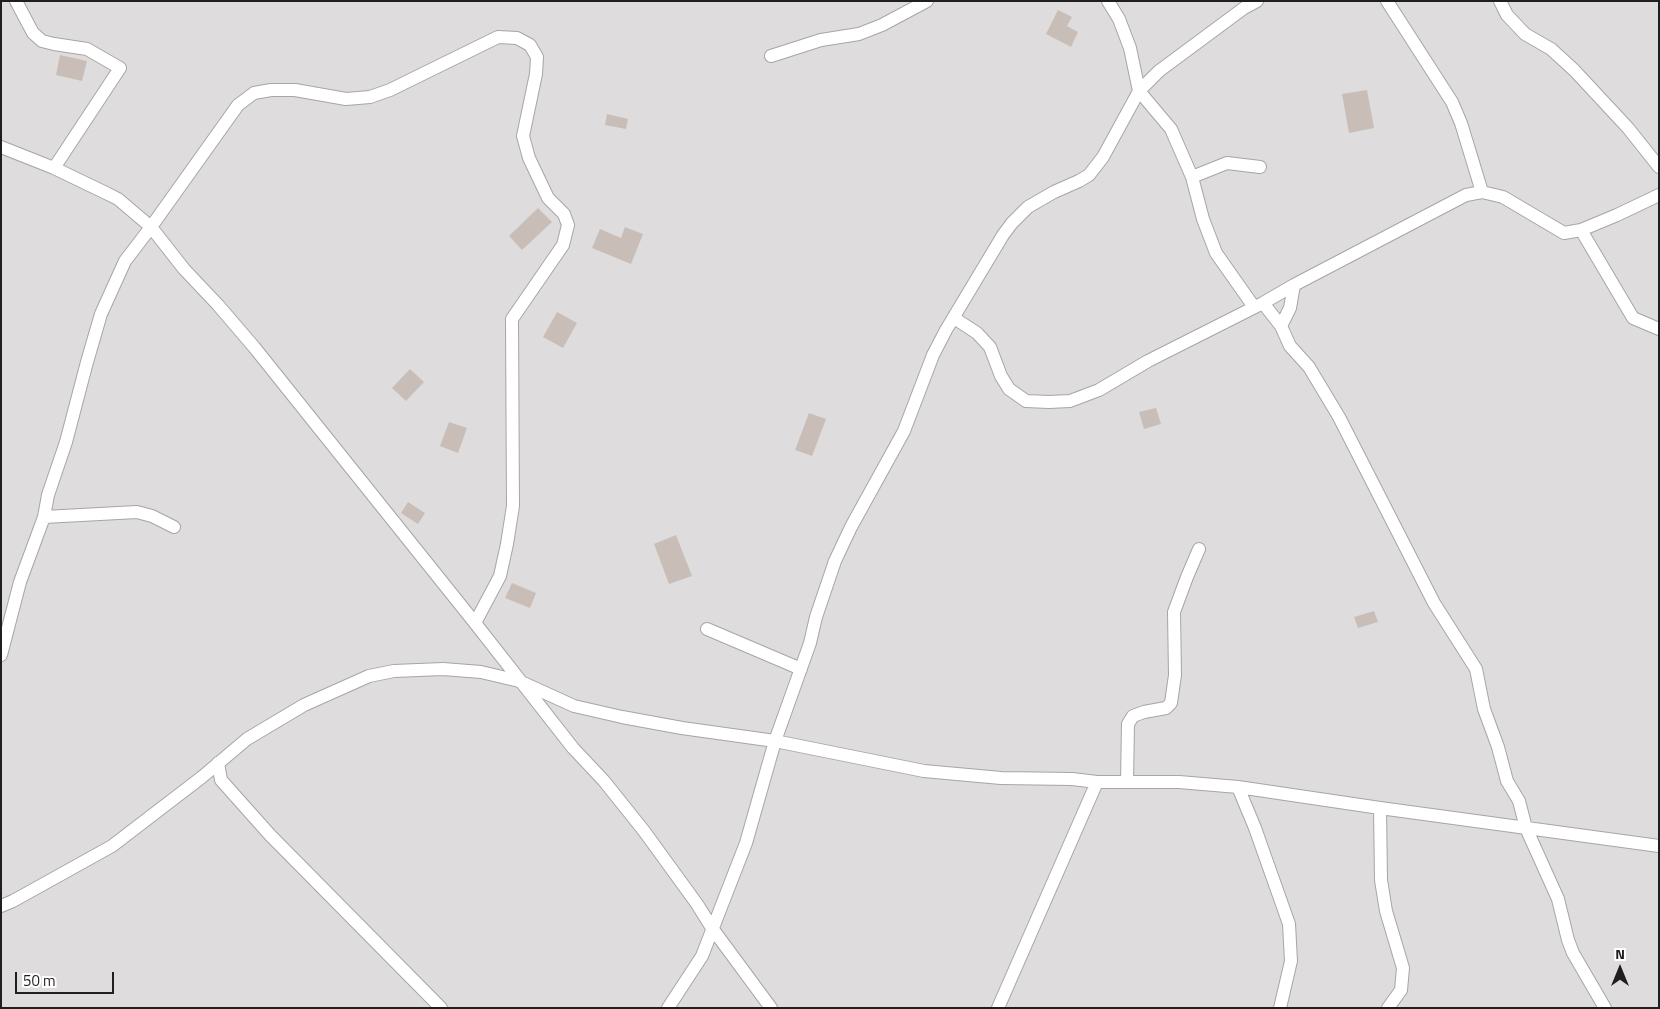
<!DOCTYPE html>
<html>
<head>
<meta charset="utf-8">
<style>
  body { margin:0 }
  #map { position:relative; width:1660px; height:1009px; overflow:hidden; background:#f1ece5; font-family:"Titillium Web",sans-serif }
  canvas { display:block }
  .frame { position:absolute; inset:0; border:2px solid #1f1f1f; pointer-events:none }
  .north { position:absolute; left:1595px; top:944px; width:50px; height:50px; -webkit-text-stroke:4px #fff; paint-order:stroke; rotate:0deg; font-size:14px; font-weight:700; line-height:20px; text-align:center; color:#1f1f1f }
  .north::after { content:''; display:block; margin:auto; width:18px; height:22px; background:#1f1f1f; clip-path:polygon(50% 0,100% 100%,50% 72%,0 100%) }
  .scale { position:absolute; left:15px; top:972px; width:99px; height:22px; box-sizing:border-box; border:2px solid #1f1f1f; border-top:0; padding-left:6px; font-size:15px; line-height:18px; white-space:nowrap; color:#1f1f1f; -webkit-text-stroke:4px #fff; paint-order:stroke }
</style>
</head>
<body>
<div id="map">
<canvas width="1660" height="1009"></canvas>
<div class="frame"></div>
<div class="north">N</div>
<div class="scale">50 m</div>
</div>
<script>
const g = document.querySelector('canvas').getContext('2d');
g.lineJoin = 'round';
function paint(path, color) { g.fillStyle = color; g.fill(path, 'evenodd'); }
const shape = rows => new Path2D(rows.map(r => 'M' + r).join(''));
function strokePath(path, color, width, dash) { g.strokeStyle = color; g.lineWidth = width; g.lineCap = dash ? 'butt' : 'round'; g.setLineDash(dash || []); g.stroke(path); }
paint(shape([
  [1,1,1659,1,1659,1008,1,1008]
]), '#dedcdc');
paint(shape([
  [1058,10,1072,17,1067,26,1078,32,1071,47,1046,34],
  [60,55,87,61,82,81,56,75],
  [1367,90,1374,128,1349,133,1342,94],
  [607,114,628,119,626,129,605,125],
  [538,208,552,222,522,250,509,236],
  [625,227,643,234,631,264,592,248,600,229,621,238],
  [557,312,577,323,563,348,543,337],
  [410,369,424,382,406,401,392,388],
  [1156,408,1161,424,1144,429,1139,412],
  [809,413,826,419,812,456,795,450],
  [449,422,467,428,458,453,440,446],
  [408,502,425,513,418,524,401,513],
  [676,535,692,576,669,584,654,544],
  [512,583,536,593,530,608,505,598],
  [1374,611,1378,622,1358,628,1354,617]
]), '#c9beb7');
const street = shape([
  [16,1,33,33,42,41,54,44,87,49,120,68,54,168],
  [1108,1,1119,19,1130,48,1139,91,1171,129,1192,177,1203,219,1216,253,1254,307],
  [1387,1,1452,102,1461,123,1482,192],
  [1500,1,1507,15,1525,34,1551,49,1574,70,1628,128,1659,167],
  [771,56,821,40,859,34,882,25,927,1],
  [1,147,54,168,106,193,118,199,151,227,184,269,218,305,254,347,475,623,573,748,604,781,644,831,697,904,712,928,771,1008],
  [1192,177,1227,163,1260,167],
  [1581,230,1633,318,1659,329],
  [1263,303,1281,326,1290,346,1309,367,1339,417,1434,603,1476,669,1484,709,1498,747,1507,781,1519,801,1526,828,1558,899,1568,940,1573,953,1605,1008],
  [954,318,977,333,990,347,1001,376,1009,389,1026,401,1049,402,1070,401,1099,390,1148,361,1263,303,1294,285,1466,195,1482,192,1503,197,1564,233,1581,230,1617,215,1659,195],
  [1281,326,1290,308,1294,285],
  [44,517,137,512,152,516,174,527],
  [707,629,801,669],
  [1,655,20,582,44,517,48,495,66,442,87,362,101,314,125,261,151,227,238,105,254,93,271,90,295,90,346,99,370,97,390,90,498,37,517,38,530,45,537,57,536,74,523,136,529,158,548,198,564,214,568,225,563,245,512,319,513,506,507,544,500,576,475,623],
  [218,763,221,780,270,835,441,1008],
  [1127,782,1128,724,1133,716,1144,712,1166,708,1171,703,1175,675,1174,612,1187,577,1199,549],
  [1238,787,1255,828,1289,924,1291,961,1280,1008],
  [1380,808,1381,880,1386,911,1403,968,1401,990,1388,1008],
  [1,906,13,901,112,846,202,777,247,739,304,705,369,676,394,671,443,669,481,672,519,681,574,706,622,717,682,728,775,741,924,771,1001,778,1072,779,1097,782,1179,782,1238,787,1380,808,1659,846],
  [668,1008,702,956,746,843,775,741,810,643,816,617,835,561,851,527,904,431,933,355,946,330,1003,235,1012,223,1028,207,1054,192,1079,181,1089,175,1103,157,1139,91,1159,71,1244,8,1257,1],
  [998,1008,1097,782]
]);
strokePath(street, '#a6a6a6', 14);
strokePath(street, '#fff', 12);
</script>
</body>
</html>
